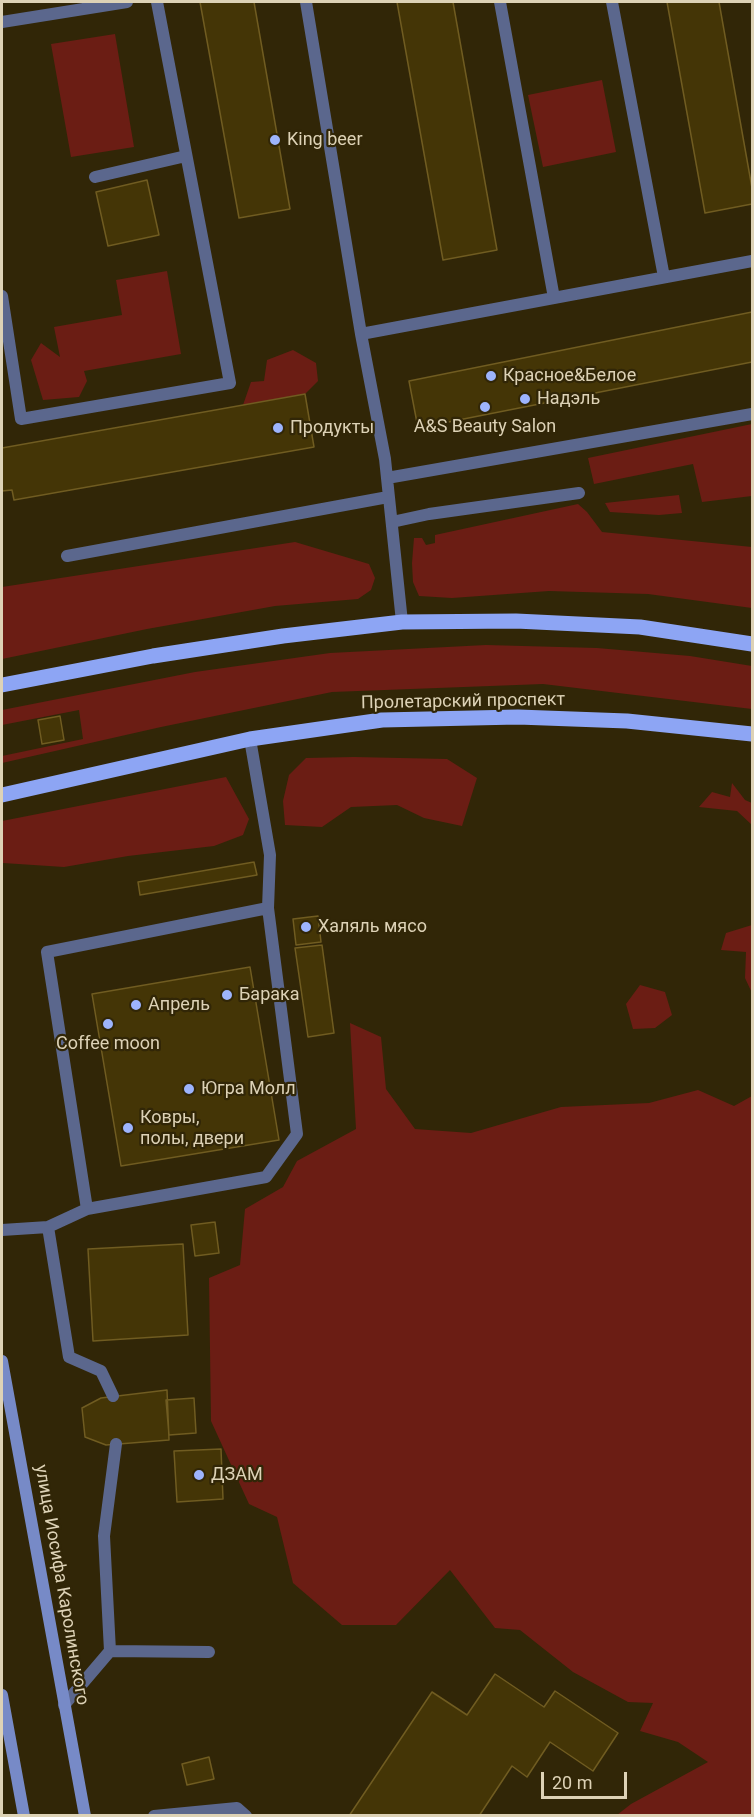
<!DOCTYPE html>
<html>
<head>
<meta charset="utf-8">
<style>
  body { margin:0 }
  #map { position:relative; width:754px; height:1817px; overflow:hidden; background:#312607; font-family:Roboto,sans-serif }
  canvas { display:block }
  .frame { position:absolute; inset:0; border:3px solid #ddd2b6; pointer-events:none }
  .scale { position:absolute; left:541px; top:1772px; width:86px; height:27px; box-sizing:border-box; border:3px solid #ddd2b6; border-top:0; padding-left:8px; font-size:18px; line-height:21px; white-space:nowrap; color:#ddd2b6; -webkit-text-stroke:4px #312607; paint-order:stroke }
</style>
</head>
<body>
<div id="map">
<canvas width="754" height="1817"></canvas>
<div class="frame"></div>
<div class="scale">20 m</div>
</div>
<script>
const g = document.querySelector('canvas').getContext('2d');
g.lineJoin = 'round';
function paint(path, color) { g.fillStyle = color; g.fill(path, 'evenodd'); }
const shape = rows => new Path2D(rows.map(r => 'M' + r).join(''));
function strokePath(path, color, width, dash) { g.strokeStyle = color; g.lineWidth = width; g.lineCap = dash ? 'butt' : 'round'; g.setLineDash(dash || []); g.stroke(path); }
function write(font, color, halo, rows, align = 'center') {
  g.font = font + ' Roboto,sans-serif'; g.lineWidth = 4.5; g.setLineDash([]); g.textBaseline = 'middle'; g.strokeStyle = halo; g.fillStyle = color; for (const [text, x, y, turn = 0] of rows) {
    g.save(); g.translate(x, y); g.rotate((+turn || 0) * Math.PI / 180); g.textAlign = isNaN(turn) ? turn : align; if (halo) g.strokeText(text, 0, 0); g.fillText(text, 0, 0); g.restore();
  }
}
paint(shape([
  [115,34,134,147,71,157,51,44],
  [602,80,616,152,543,167,528,95],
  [167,271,181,354,84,371,87,381,79,397,43,400,31,360,41,343,60,357,54,327,122,315,116,280],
  [293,350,316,363,318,381,305,394,243,405,251,382,264,381,267,360],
  [752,424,752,496,702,502,693,464,594,484,588,458],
  [679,495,682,513,659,515,610,512,605,503],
  [578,504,587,512,602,532,752,547,752,608,648,594,549,591,452,598,419,596,413,582,412,563,414,538,422,538,426,545,435,543,435,535],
  [295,542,369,564,375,578,371,590,358,599,275,606,147,629,2,659,2,587],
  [486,645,597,648,690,656,752,666,752,709,543,684,332,692,161,727,2,763,2,756,83,739,79,710,2,725,2,710,195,672,330,653],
  [354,757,447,759,477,778,462,826,424,818,397,805,351,807,322,827,285,825,283,801,289,775,306,758],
  [226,777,249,819,243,835,214,846,128,856,64,867,3,863,2,821],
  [732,783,745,800,752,803,752,825,737,811,699,807,712,792,730,797],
  [752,925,752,993,745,978,746,952,721,950,726,933],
  [640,985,665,992,672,1015,655,1028,633,1029,626,1004],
  [350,1023,381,1037,386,1089,415,1129,471,1133,561,1107,649,1103,698,1090,734,1106,752,1096,752,1815,617,1815,631,1804,708,1762,678,1742,640,1731,653,1703,628,1702,573,1672,520,1630,495,1628,450,1570,396,1625,342,1625,293,1583,277,1517,249,1504,211,1421,209,1278,240,1265,245,1209,283,1187,297,1161,356,1129]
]), '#6b1d14');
const building = shape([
  [200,2,254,2,290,209,239,218,200,2],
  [397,2,453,2,497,250,443,260,397,2],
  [667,2,719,2,752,188,752,204,705,213,667,2],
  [147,180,159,235,108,246,96,192,147,180],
  [752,312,752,362,418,428,409,381,752,312],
  [305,394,314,447,14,500,12,490,2,491,2,448,305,394],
  [60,716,64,740,42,744,38,720,60,716],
  [254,862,257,875,140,895,138,882,254,862],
  [318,916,321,942,296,945,293,919,318,916],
  [322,945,334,1033,308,1037,295,948,322,945],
  [250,967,279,1140,121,1166,92,994,250,967],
  [215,1222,219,1253,195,1256,191,1225,215,1222],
  [183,1244,188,1335,93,1341,88,1249,183,1244],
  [167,1390,169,1440,106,1445,85,1437,82,1408,101,1398,167,1390],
  [194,1398,196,1433,169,1435,166,1400,194,1398],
  [221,1449,223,1499,177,1502,174,1451,221,1449],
  [495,1674,544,1707,555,1691,618,1733,593,1771,550,1742,527,1777,512,1766,479,1816,349,1816,432,1692,467,1715,495,1674],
  [209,1757,214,1779,187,1785,182,1764,209,1757]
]);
paint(building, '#443506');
strokePath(building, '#705c21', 1.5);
strokePath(shape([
  [306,2,361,334,385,459,402,622],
  [500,2,554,298],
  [612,2,664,277],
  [2,22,127,2],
  [95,177,186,156],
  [2,296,21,419,230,383,157,2],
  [361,334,752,261],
  [387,478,752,414],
  [392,522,429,514,579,493],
  [67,556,388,497],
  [87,1209,47,952,268,908,270,855,250,739],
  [48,1227,69,1357,101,1371,113,1396],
  [2,1230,48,1227,87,1209,266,1177,297,1134,268,908],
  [110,1651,209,1652],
  [64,1705,110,1651,104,1536,116,1444],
  [154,1816,237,1808,246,1816]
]), '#5b678d', 12);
strokePath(shape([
  [2,1361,85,1816],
  [2,1695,24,1816]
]), '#778ac7', 12);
strokePath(shape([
  [2,685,153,656,283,636,402,622,516,621,640,627,752,644],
  [2,795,250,739,382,720,518,717,627,721,752,734]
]), '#8da5f4', 15);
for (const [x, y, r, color] of [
  [275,140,6,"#9db4fd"],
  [491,376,6,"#9db4fd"],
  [525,399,6,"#9db4fd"],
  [485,407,6,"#9db4fd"],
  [278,428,6,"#9db4fd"],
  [306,927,6,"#9db4fd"],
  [227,995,6,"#9db4fd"],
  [136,1005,6,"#9db4fd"],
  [108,1024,6,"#9db4fd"],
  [189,1089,6,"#9db4fd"],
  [128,1128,6,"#9db4fd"],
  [199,1475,6,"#9db4fd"]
]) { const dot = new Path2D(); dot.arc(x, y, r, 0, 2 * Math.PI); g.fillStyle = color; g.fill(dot); strokePath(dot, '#312607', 2); }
write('18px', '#ddd2b6', '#312607', [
  ["King beer",287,140],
  ["Красное&Белое",503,376],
  ["Надэль",537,399],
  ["A&S Beauty Salon",485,427,"center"],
  ["Продукты",290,428],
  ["Халяль мясо",318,927],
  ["Барака",239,995],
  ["Апрель",148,1005],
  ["Coffee moon",108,1044,"center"],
  ["Югра Молл",201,1089],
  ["Ковры,",140,1118],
  ["полы, двери",140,1139],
  ["ДЗАМ",211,1475]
], 'left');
write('18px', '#ddd2b6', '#312607', [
  ["Пролетарский проспект",463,702,-1],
  ["улица Иосифа Каролинского",61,1585,80]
]);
</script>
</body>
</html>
